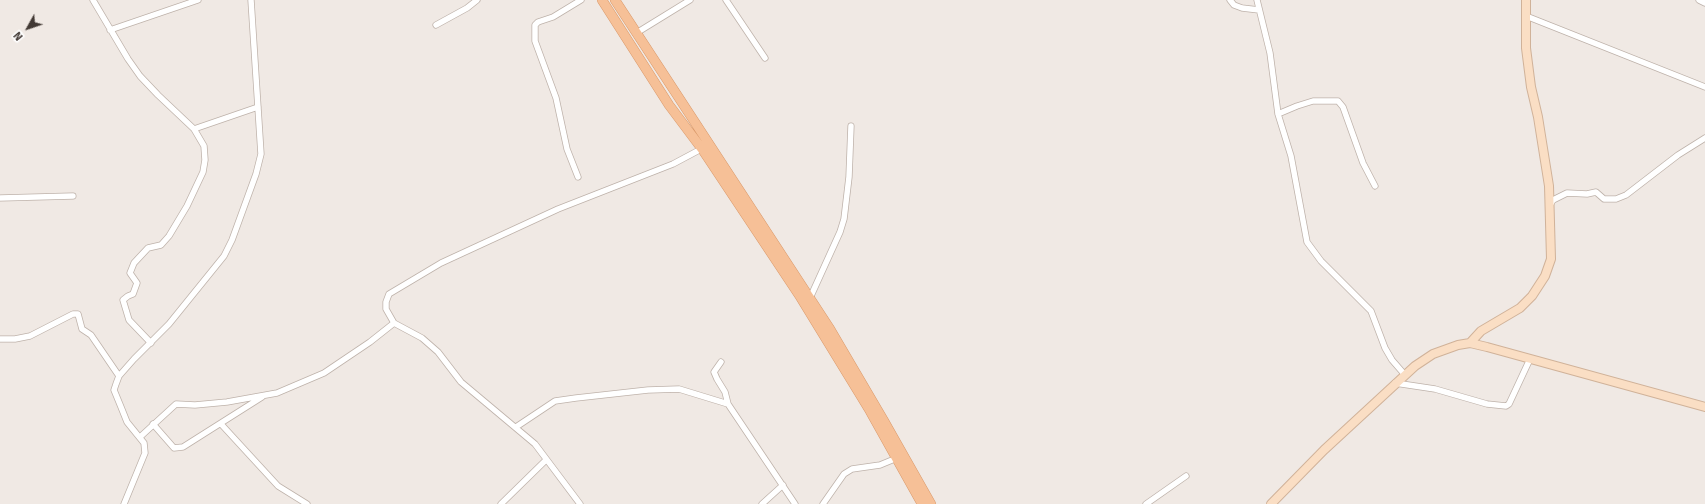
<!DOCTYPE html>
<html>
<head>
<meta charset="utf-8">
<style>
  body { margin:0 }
  #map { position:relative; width:1705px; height:504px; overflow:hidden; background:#f0e9e4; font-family:Signika,sans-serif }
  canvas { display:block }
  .north { position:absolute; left:8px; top:8px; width:40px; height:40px; -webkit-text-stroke:3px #fff; paint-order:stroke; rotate:230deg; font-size:11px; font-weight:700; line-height:16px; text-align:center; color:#423934 }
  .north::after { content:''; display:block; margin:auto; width:14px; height:18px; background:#423934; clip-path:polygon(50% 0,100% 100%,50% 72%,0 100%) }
</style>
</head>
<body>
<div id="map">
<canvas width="1705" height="504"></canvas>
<div class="north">N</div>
</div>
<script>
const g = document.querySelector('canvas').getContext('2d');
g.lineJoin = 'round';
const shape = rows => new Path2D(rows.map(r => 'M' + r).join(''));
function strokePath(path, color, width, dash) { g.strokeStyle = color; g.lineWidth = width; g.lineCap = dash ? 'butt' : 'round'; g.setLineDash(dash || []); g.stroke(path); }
const street = shape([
  [93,0,128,59,140,76,158,95,194,129,204,146,205,160,203,172,187,206,169,236,161,245,148,248,134,263,130,273,137,283,133,294,128,296,123,300,129,320,151,343],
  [726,0,765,58],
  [1230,0,1234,5,1242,8,1259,10],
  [1257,0,1270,53,1278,114,1291,156,1307,242,1321,261,1371,311,1385,348,1392,360,1405,375],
  [1699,0,1705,3],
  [1526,16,1705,87],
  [436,25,467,8,477,0],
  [110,30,198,0],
  [638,32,690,0],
  [1278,114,1297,106,1313,101,1338,101,1343,107,1363,163,1375,186],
  [194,129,258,107],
  [578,177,567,149,556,98,535,41,535,25,538,22,553,17,581,0],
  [0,198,73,196],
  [1550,205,1553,200,1567,193,1587,194,1596,192,1604,199,1616,199,1626,195,1678,155,1705,138],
  [810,298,840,232,844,219,849,177,851,126],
  [0,339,15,339,30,336,73,314,78,314,82,329,91,335,119,376],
  [721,362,714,372,717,379,725,392,728,404,795,504],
  [1395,383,1435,389,1487,404,1506,406,1509,404,1530,359],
  [153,424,174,448,183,447,262,397],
  [221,424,278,486,307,504],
  [516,427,555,401,576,398,648,390,679,389,728,404],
  [140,437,176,404,195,405,227,402,277,393,324,373,370,342,394,323],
  [124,504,145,453,144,443,127,422,121,407,114,390,116,384,119,376,134,359,169,324,224,256,232,240,256,174,261,154,251,0],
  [501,504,546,460],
  [580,504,535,444,461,382,438,352,422,338,394,323,386,309,386,302,389,294,441,263,558,209,673,164,703,148],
  [762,504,783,485],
  [823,504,844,474,852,469,880,465,897,458],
  [1146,504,1186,476]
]);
const secondary = shape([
  [1470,343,1481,331,1520,308,1532,296,1545,276,1551,259,1549,186,1538,117,1531,87,1526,48,1526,0],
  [1271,504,1324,450,1415,366,1433,354,1458,345,1470,343,1487,347,1705,407]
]);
const primary = shape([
  [602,0,669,105,702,149,799,295,870,411,922,504],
  [615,0,830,329,884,421,931,504]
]);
strokePath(street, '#beb2aa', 7);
strokePath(secondary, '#d0b299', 10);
strokePath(primary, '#d99869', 10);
strokePath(street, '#fff', 5.5);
strokePath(secondary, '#fadec4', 8);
strokePath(primary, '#f6c097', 9);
</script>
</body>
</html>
